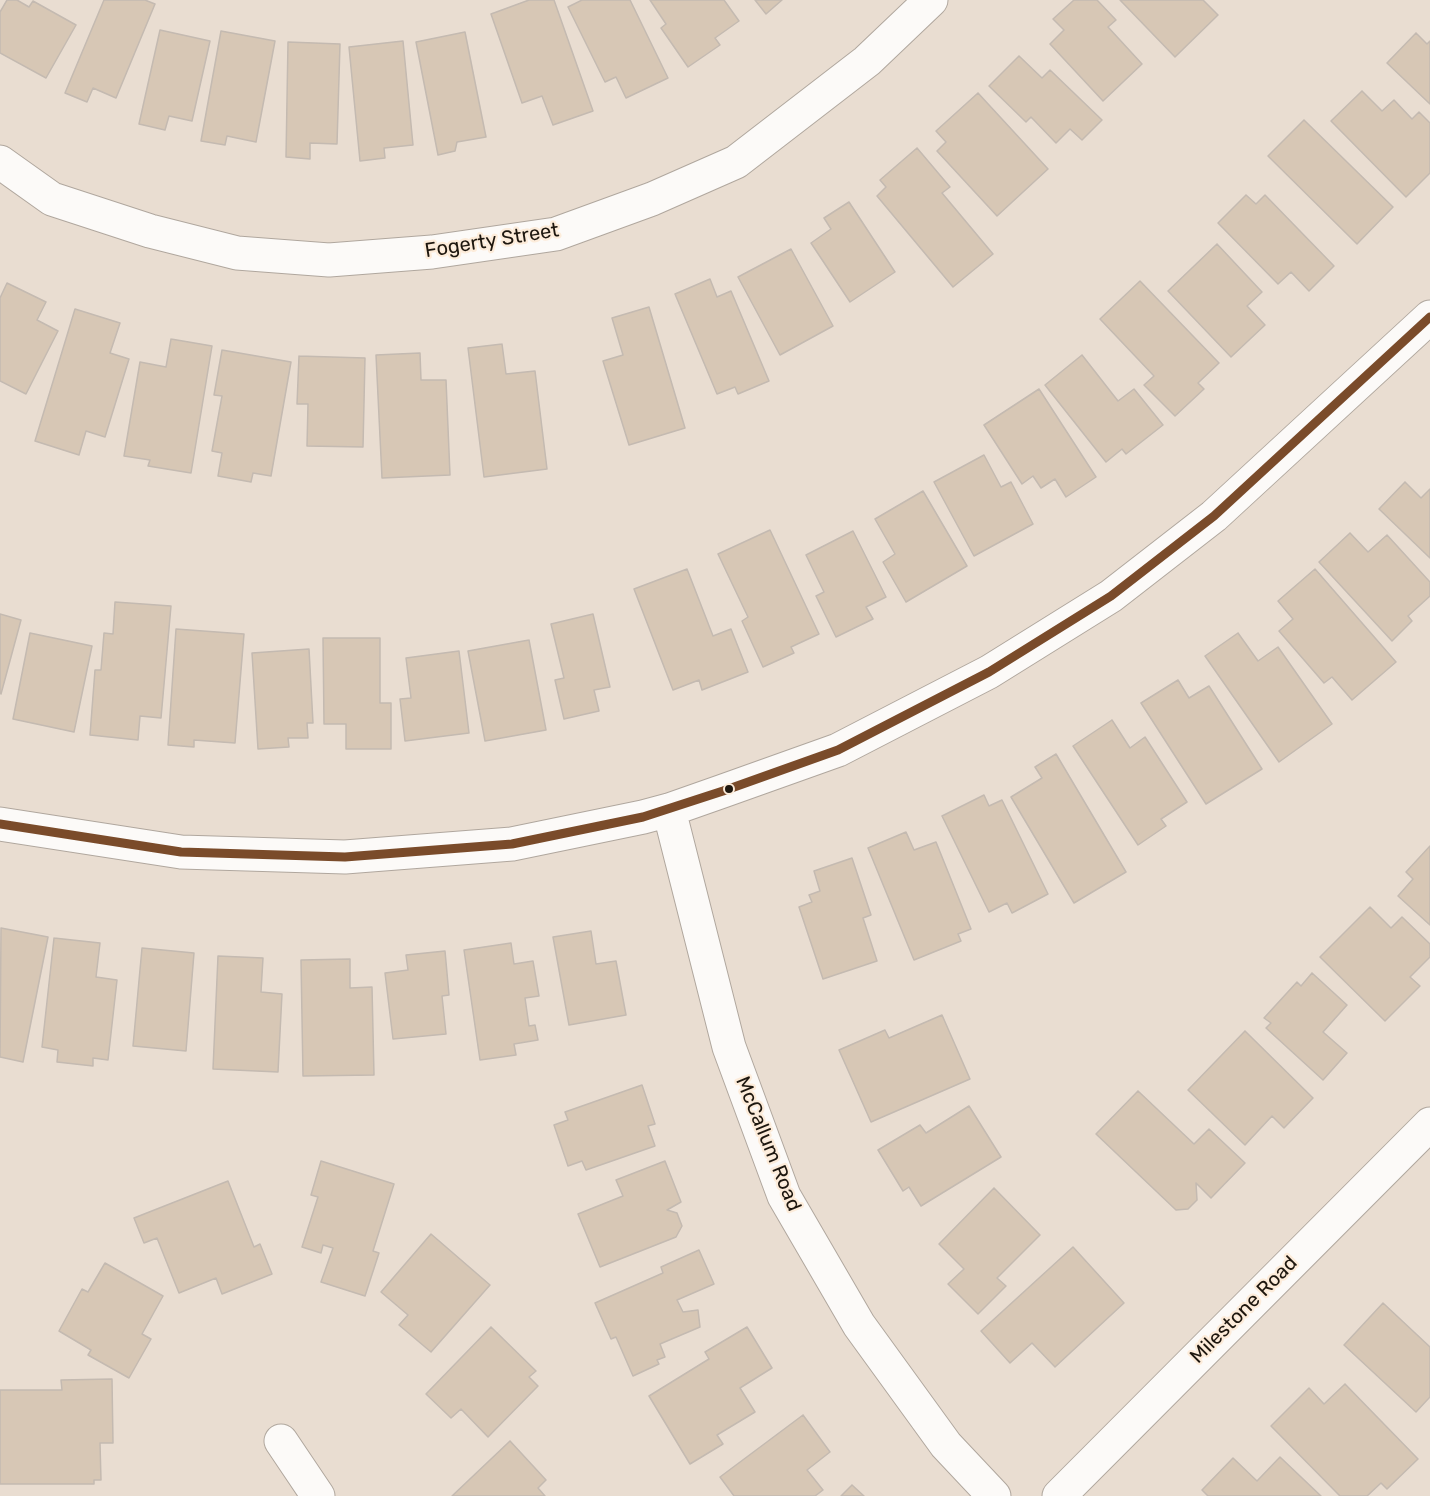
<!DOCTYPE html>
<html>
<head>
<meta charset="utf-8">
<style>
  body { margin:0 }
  canvas { display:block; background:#e9ddd1 }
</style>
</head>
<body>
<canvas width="1430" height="1496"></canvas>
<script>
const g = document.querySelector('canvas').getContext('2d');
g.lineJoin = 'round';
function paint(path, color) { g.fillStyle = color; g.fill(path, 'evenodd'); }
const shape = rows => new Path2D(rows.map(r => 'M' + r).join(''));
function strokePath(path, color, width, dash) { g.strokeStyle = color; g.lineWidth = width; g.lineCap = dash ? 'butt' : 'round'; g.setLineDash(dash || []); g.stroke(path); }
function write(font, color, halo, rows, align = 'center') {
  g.font = font + ' Rubik,sans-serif'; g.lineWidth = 4.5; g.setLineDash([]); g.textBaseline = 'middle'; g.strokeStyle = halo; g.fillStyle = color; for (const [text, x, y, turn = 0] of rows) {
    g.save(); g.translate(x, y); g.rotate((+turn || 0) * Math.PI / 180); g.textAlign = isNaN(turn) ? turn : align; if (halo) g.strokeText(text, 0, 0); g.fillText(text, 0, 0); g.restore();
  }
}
const building = shape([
  [7,0,17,0,29,7,33,1,76,25,46,78,0,53,0,12,7,0],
  [104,0,145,0,155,4,116,98,93,88,87,102,65,93,104,0],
  [529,0,554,0,593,111,553,125,542,96,522,103,491,14,529,0],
  [582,0,630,0,668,78,626,98,616,77,605,82,568,7,582,0],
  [650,0,724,0,739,21,715,38,720,45,688,67,661,28,666,24,650,0],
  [755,0,782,0,766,14,755,0],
  [1074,0,1097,0,1116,20,1108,27,1142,64,1103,101,1050,44,1064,30,1053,19,1074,0],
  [1120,0,1203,0,1218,15,1175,57,1120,0],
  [160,30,210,41,192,121,169,116,165,130,139,124,160,30],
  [221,31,275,41,256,142,227,136,225,145,201,141,221,31],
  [465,32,486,137,457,142,455,151,438,155,416,42,465,32],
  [1416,33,1427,44,1430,41,1430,104,1387,63,1416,33],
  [403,41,413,145,384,148,385,158,360,161,349,47,403,41],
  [288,42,340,44,337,144,310,143,310,159,286,157,288,42],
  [1019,56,1042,78,1050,70,1102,120,1082,140,1070,129,1056,143,1031,117,1026,122,989,86,1019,56],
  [1362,91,1382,111,1394,100,1412,119,1419,112,1430,123,1430,173,1406,197,1331,121,1362,91],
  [978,93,1048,169,997,216,937,151,946,142,936,131,978,93],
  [1304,120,1393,207,1357,244,1268,156,1304,120],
  [917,148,950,187,942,193,993,254,953,287,877,196,886,187,880,180,917,148],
  [1246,195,1256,204,1265,195,1334,266,1309,291,1291,272,1278,284,1218,223,1246,195],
  [849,202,895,272,850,302,811,243,831,229,824,218,849,202],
  [1217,244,1262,292,1247,306,1265,325,1231,357,1168,291,1217,244],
  [791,249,833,326,780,355,738,277,791,249],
  [710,279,717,297,731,291,769,381,738,394,735,387,717,394,675,294,710,279],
  [1140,281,1219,363,1198,383,1204,389,1175,416,1144,385,1154,376,1100,319,1140,281],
  [7,283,46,302,37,320,58,331,26,394,0,381,0,298,7,283],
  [649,307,685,428,629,445,603,361,623,355,612,318,649,307],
  [75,309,120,323,110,353,129,359,105,437,86,431,79,455,35,441,75,309],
  [171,339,212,346,191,473,148,466,150,460,124,456,140,362,166,367,171,339],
  [502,344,506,374,535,371,547,469,484,477,468,348,502,344],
  [222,350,291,362,271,476,253,473,251,482,218,476,222,453,212,451,222,396,214,395,222,350],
  [420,353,421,380,446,380,450,475,382,478,376,355,420,353],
  [1082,355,1118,401,1134,389,1163,425,1126,454,1122,449,1106,462,1045,385,1082,355],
  [299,356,365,358,363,447,307,446,308,404,297,404,299,356],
  [1039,389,1096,477,1066,497,1055,479,1041,488,1033,476,1022,484,984,425,1039,389],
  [984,455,1001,487,1011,482,1033,524,974,556,934,482,984,455],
  [1405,482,1421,498,1430,489,1430,558,1379,509,1405,482],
  [923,491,967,566,906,602,883,562,895,554,875,519,923,491],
  [770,530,819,634,791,647,794,653,763,667,742,621,748,617,718,554,770,530],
  [853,531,886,597,866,607,873,619,836,637,816,596,824,592,806,555,853,531],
  [1350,533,1368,552,1387,535,1430,582,1430,596,1408,616,1412,621,1392,641,1319,562,1350,533],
  [687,569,713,636,731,629,748,672,702,690,699,680,673,690,634,589,687,569],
  [1315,569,1396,662,1352,700,1332,677,1324,683,1279,631,1293,619,1278,601,1315,569],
  [115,602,171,606,161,718,140,716,138,740,90,735,95,670,101,670,104,633,113,634,115,602],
  [0,614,21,620,1,694,0,693,0,614],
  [593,614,610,687,594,690,599,711,564,719,555,680,564,678,551,624,593,614],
  [176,629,244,634,235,743,194,740,194,747,168,745,176,629],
  [30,633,92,646,74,732,13,719,30,633],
  [1238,633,1258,661,1278,647,1332,724,1279,762,1205,656,1238,633],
  [323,638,380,638,380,703,391,703,391,749,346,749,346,724,324,724,323,638],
  [529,640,546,730,485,741,468,651,529,640],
  [309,649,313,723,307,723,308,738,288,738,289,747,258,749,252,653,309,649],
  [459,651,469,733,405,741,400,699,411,698,406,658,459,651],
  [1178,680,1189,698,1209,686,1262,769,1206,804,1141,703,1178,680],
  [1112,720,1130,748,1145,737,1187,802,1161,819,1166,826,1138,845,1073,746,1112,720],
  [1056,754,1126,872,1074,903,1011,797,1042,778,1035,767,1056,754],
  [984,795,989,806,1002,800,1048,894,1012,913,1007,903,989,912,942,816,984,795],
  [906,832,914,850,936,842,971,929,958,934,961,941,914,960,868,848,906,832],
  [1430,846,1430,925,1398,896,1413,879,1406,872,1430,846],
  [852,858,871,915,863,918,877,961,823,979,799,907,812,902,809,895,820,891,814,871,852,858],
  [1370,907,1391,928,1402,917,1430,944,1430,957,1410,977,1420,986,1385,1021,1320,957,1370,907],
  [1,928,48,937,23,1062,0,1057,1,928],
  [591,931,596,964,616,961,626,1015,569,1025,553,937,591,931],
  [54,938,100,943,96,977,117,980,108,1060,93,1058,93,1066,57,1062,58,1050,42,1047,54,938],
  [511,943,514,964,533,961,539,996,525,998,529,1026,535,1025,538,1040,514,1044,516,1055,480,1060,464,950,511,943],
  [142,948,194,953,186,1051,133,1046,142,948],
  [445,951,449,995,442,996,446,1034,393,1039,385,973,408,970,406,955,445,951],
  [218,956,263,958,261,992,282,994,278,1072,213,1069,218,956],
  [350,959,350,988,372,987,374,1075,303,1076,301,960,350,959],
  [1312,973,1347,1005,1323,1032,1347,1053,1323,1080,1266,1028,1271,1023,1264,1018,1297,982,1301,986,1312,973],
  [942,1015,970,1079,871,1122,839,1050,885,1030,889,1038,942,1015],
  [1245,1031,1313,1098,1284,1128,1272,1116,1245,1145,1188,1090,1245,1031],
  [642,1085,655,1124,648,1126,655,1146,586,1170,582,1161,568,1166,554,1125,568,1120,565,1112,642,1085],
  [1138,1091,1194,1144,1209,1129,1245,1163,1211,1198,1196,1183,1197,1200,1188,1209,1176,1210,1096,1134,1138,1091],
  [969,1106,1001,1157,921,1206,909,1187,903,1191,878,1150,920,1125,926,1133,969,1106],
  [321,1161,394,1184,373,1251,379,1253,365,1296,321,1282,333,1248,323,1245,321,1253,302,1247,318,1197,311,1195,321,1161],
  [665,1161,681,1202,667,1210,677,1213,682,1226,676,1237,600,1267,578,1214,623,1196,616,1180,665,1161],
  [228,1181,254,1247,260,1244,272,1274,222,1294,216,1278,179,1293,157,1238,144,1243,134,1218,228,1181],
  [994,1188,1040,1235,997,1278,1006,1286,978,1314,948,1284,964,1269,939,1244,994,1188],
  [431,1234,490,1285,431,1352,399,1325,408,1315,381,1292,431,1234],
  [1073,1247,1124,1303,1055,1367,1032,1343,1010,1363,981,1331,1073,1247],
  [699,1250,714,1284,677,1300,683,1312,698,1310,700,1327,660,1344,665,1357,657,1360,659,1364,633,1376,616,1337,611,1339,595,1303,663,1273,661,1267,699,1250],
  [105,1263,163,1296,142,1334,151,1339,129,1378,88,1355,91,1350,59,1331,82,1289,88,1292,105,1263],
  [1383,1303,1430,1347,1430,1397,1416,1412,1344,1345,1383,1303],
  [491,1327,536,1371,529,1377,538,1386,488,1437,461,1409,451,1418,426,1394,491,1327],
  [747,1327,772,1368,740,1388,755,1412,717,1435,723,1444,690,1464,649,1396,709,1359,705,1352,747,1327],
  [112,1379,113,1443,100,1443,101,1480,94,1480,94,1484,0,1484,0,1390,62,1390,61,1380,112,1379],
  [1345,1384,1418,1459,1387,1489,1381,1483,1367,1496,1340,1496,1271,1426,1309,1388,1324,1404,1345,1384],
  [803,1415,830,1452,807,1470,823,1490,815,1496,734,1496,720,1477,803,1415],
  [510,1441,546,1480,538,1488,545,1496,452,1496,510,1441],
  [1280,1457,1321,1496,1208,1496,1202,1490,1233,1458,1257,1481,1280,1457],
  [852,1485,864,1496,841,1496,852,1485]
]);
paint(building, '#d7c7b5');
strokePath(building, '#c4bab1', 1.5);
const minor = shape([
  [0,162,52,199,150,231,237,253,329,260,432,252,556,234,652,199,736,162,867,61,931,0],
  [669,810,729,1047,784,1196,859,1325,946,1445,994,1496],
  [0,824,181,852,345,857,512,844,643,817,669,810,723,791,838,750,989,672,1111,596,1214,516,1430,317],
  [281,1441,318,1496],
  [1059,1496,1430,1124]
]);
strokePath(minor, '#b0a79e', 35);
strokePath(minor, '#fcfaf8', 33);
strokePath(shape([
  [0,824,181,852,345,857,512,844,643,817,723,791,838,750,989,672,1111,596,1214,516,1430,317]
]), '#7a4b2a', 9);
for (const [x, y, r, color] of [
  [729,789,5,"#1d160e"]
]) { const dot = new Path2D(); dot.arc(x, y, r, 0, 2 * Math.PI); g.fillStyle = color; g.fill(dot); strokePath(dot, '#fdecda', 2); }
write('20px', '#1d160e', '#fdecda', [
  ["Fogerty Street",492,241,-9],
  ["McCallum Road",768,1144,68],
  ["Milestone Road",1244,1310,-45]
]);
</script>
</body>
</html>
